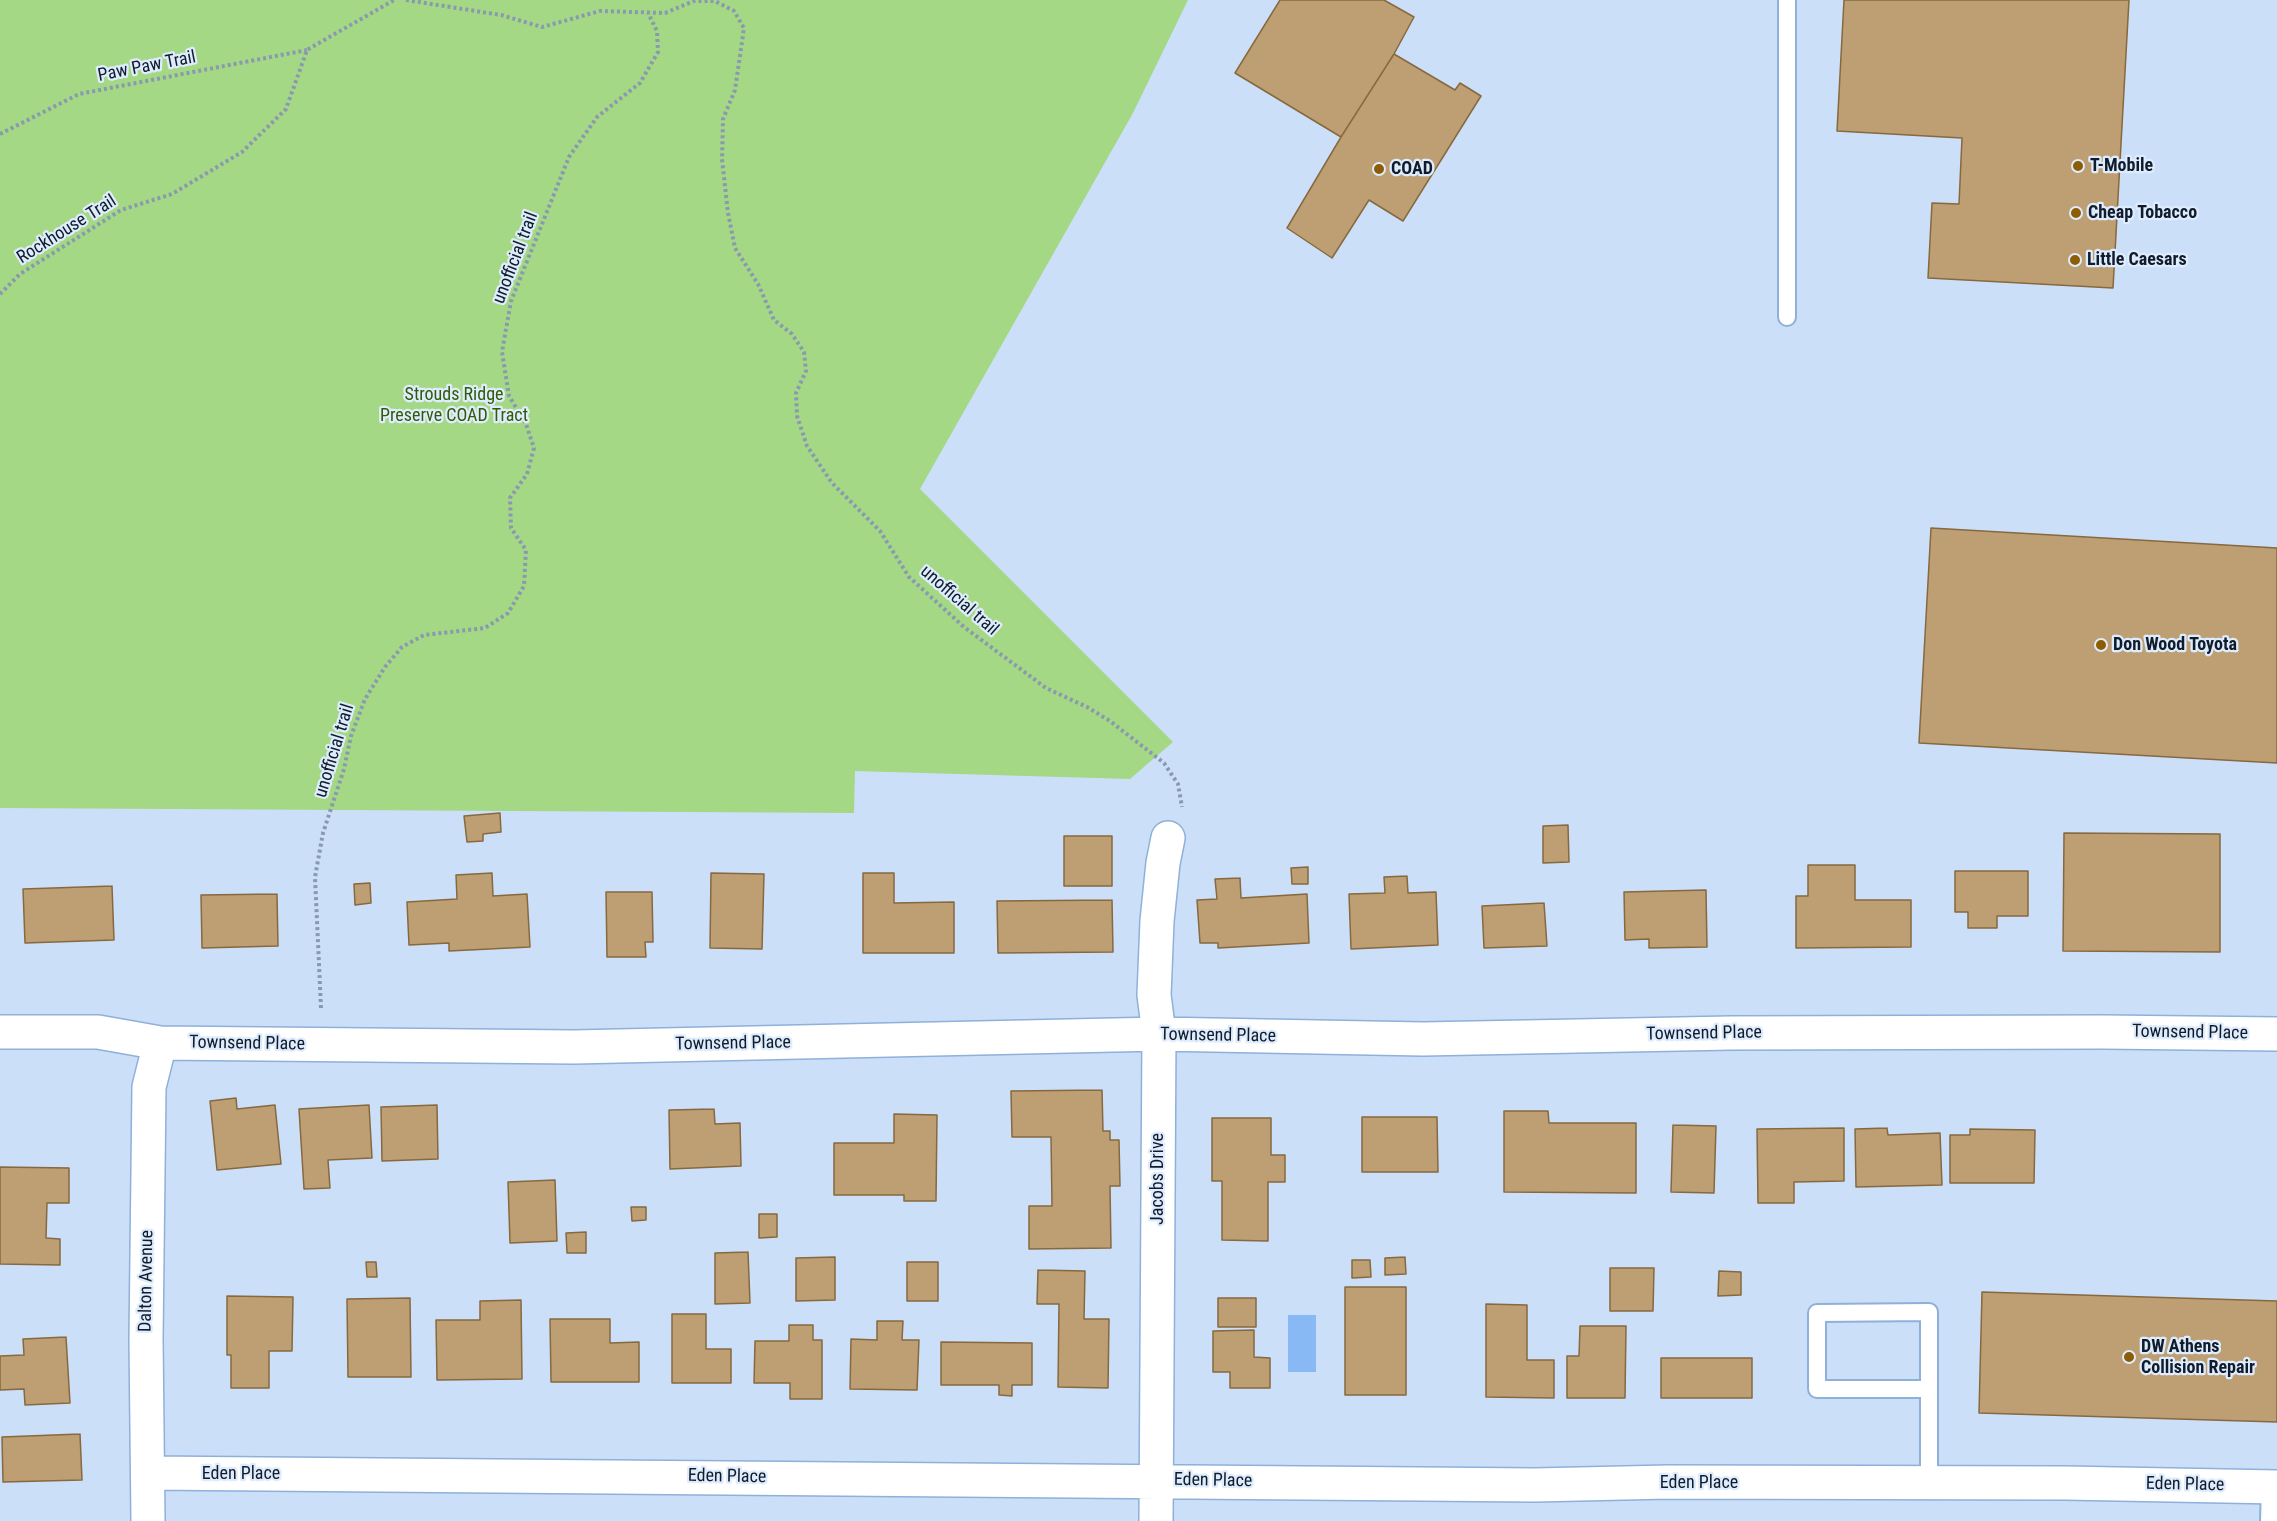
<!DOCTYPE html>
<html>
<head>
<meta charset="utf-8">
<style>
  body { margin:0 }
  canvas { display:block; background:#cbdff9 }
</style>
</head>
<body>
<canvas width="2277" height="1521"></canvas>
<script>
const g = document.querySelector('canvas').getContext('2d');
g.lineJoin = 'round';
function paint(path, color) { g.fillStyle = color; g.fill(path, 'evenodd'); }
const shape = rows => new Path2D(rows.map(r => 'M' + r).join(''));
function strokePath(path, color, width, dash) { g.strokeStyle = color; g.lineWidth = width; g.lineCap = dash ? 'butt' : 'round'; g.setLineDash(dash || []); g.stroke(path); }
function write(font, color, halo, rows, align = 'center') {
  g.font = font + ' "Roboto Condensed",sans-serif'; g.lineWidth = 4.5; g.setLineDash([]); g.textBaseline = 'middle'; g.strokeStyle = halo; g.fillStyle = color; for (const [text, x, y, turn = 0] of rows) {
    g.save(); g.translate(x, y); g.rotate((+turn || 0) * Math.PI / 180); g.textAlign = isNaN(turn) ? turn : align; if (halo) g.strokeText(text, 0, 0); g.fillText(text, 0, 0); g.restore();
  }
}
paint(shape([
  [0,0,1188,0,1133,113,920,489,1173,742,1130,779,855,771,854,813,0,808]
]), '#a4d884');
paint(shape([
  [1288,1315,1316,1315,1316,1372,1288,1372]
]), '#89b9f4');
const building = shape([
  [1280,0,1384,0,1414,17,1394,54,1341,137,1235,73,1280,0],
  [1844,0,2129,0,2113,288,1928,278,1932,203,1959,204,1962,138,1837,131,1844,0],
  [1394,54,1455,90,1460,83,1481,96,1403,221,1369,200,1332,258,1287,228,1341,137,1394,54],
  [1931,528,2277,548,2277,763,1919,743,1931,528],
  [500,813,501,832,483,834,483,841,467,842,464,816,500,813],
  [1568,825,1569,862,1543,863,1543,826,1568,825],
  [2064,833,2220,834,2220,952,2063,951,2064,833],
  [1064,836,1112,836,1112,886,1064,886,1064,836],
  [1808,865,1855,865,1855,900,1911,900,1911,947,1796,948,1796,896,1808,896,1808,865],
  [1308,867,1308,884,1292,884,1291,868,1308,867],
  [1955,871,2028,871,2028,916,1997,916,1997,928,1968,928,1968,912,1955,912,1955,871],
  [492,873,493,896,527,894,530,947,449,951,449,943,409,945,407,902,457,899,456,875,492,873],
  [711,873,764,874,762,949,710,948,711,873],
  [863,873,894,873,894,903,954,902,954,953,863,953,863,873],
  [1407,876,1408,893,1436,892,1438,945,1351,949,1349,894,1385,893,1384,877,1407,876],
  [1240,878,1241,898,1307,894,1309,943,1218,948,1218,943,1200,943,1197,900,1217,899,1215,879,1240,878],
  [370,883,371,903,355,905,354,884,370,883],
  [112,886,114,940,25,943,23,889,112,886],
  [1706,890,1707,947,1649,948,1649,939,1625,940,1624,892,1706,890],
  [606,892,652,892,653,942,645,942,646,957,607,957,606,892],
  [277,894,278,946,202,948,201,895,277,894],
  [1112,900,1113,952,998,953,997,901,1112,900],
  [1544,903,1547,946,1484,948,1482,906,1544,903],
  [1102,1090,1103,1131,1110,1131,1110,1140,1119,1140,1120,1186,1110,1186,1111,1248,1029,1249,1029,1206,1052,1206,1051,1137,1012,1137,1011,1091,1102,1090],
  [236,1098,237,1109,275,1105,281,1164,217,1170,210,1101,236,1098],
  [369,1105,372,1158,328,1160,330,1188,304,1189,299,1109,369,1105],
  [437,1105,438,1159,382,1161,381,1107,437,1105],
  [714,1109,715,1124,740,1123,741,1166,670,1169,669,1110,714,1109],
  [1504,1111,1548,1111,1549,1123,1636,1123,1636,1193,1504,1192,1504,1111],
  [894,1114,937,1115,936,1201,904,1201,904,1195,834,1195,834,1143,894,1143,894,1114],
  [1362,1117,1437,1117,1438,1172,1362,1172,1362,1117],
  [1212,1118,1271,1118,1271,1155,1285,1155,1285,1182,1268,1182,1268,1241,1222,1240,1222,1181,1212,1181,1212,1118],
  [1673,1125,1716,1126,1714,1193,1671,1192,1673,1125],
  [1844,1128,1844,1181,1794,1182,1794,1203,1758,1203,1757,1129,1844,1128],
  [1887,1128,1888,1135,1940,1133,1942,1185,1856,1187,1855,1129,1887,1128],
  [1970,1129,2035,1130,2034,1183,1950,1183,1950,1135,1970,1135,1970,1129],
  [0,1167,69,1168,69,1203,47,1203,46,1238,60,1239,60,1265,0,1264,0,1167],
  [555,1180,557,1241,510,1243,508,1182,555,1180],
  [631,1207,646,1207,646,1220,632,1221,631,1207],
  [759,1214,777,1214,777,1237,759,1238,759,1214],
  [586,1232,586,1253,567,1253,566,1233,586,1232],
  [748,1252,750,1303,715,1304,715,1253,748,1252],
  [835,1257,835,1300,796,1301,796,1258,835,1257],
  [1405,1257,1406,1274,1385,1275,1385,1258,1405,1257],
  [1352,1260,1370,1260,1371,1277,1352,1278,1352,1260],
  [366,1262,376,1262,377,1277,367,1277,366,1262],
  [907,1262,938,1262,938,1301,907,1301,907,1262],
  [1610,1268,1654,1268,1653,1311,1610,1311,1610,1268],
  [1038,1270,1085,1271,1084,1319,1109,1319,1108,1388,1058,1387,1059,1304,1037,1304,1038,1270],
  [1719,1271,1741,1272,1741,1295,1718,1296,1719,1271],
  [1345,1287,1406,1287,1406,1395,1345,1395,1345,1287],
  [1982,1292,2277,1301,2277,1422,1979,1413,1982,1292],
  [227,1296,293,1297,292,1351,269,1351,269,1388,231,1388,231,1355,227,1355,227,1296],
  [410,1298,411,1377,348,1377,347,1299,410,1298],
  [1218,1298,1256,1298,1256,1327,1218,1327,1218,1298],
  [521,1300,522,1379,437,1380,436,1320,480,1320,480,1301,521,1300],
  [1486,1304,1527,1305,1527,1360,1554,1360,1554,1398,1486,1397,1486,1304],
  [672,1314,706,1314,706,1349,731,1349,731,1383,672,1383,672,1314],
  [550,1319,610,1319,610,1343,639,1342,639,1382,551,1382,550,1319],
  [877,1321,903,1321,902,1340,919,1340,917,1390,850,1389,851,1339,877,1340,877,1321],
  [789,1325,813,1325,813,1340,822,1340,822,1399,790,1399,790,1383,754,1383,755,1341,789,1341,789,1325],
  [1580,1326,1626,1326,1625,1398,1567,1398,1567,1356,1579,1356,1580,1326],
  [1254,1330,1254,1357,1270,1358,1270,1388,1230,1388,1230,1372,1213,1372,1213,1331,1254,1330],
  [66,1337,70,1403,25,1405,24,1389,0,1390,0,1356,24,1355,23,1339,66,1337],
  [941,1342,1032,1343,1032,1385,1012,1385,1012,1396,999,1395,999,1385,941,1385,941,1342],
  [1661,1358,1752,1358,1752,1398,1661,1398,1661,1358],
  [80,1434,82,1480,3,1482,2,1437,80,1434]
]);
paint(building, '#be9e73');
strokePath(building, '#87693f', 1.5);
const lane = shape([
  [1787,0,1787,317],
  [1929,1389,1817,1389,1817,1313,1929,1312,1929,1483],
  [2269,1521,2270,1487]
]);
const street = shape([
  [0,1032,98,1032,160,1043,574,1047,1159,1034,1423,1039,1731,1033,2103,1032,2277,1034],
  [149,1473,1535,1485,1668,1482,2065,1483,2277,1487],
  [148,1521,146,1339,149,1087,160,1043],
  [1156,1521,1159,1034,1154,995,1157,921,1163,863,1168,838]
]);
strokePath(lane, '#8fb0d9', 20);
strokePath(street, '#8fb0d9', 36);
strokePath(shape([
  [406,0,501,15,542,27,600,11,665,13,694,1,715,1,734,11,744,28,735,90,723,119,722,159,728,213,735,248,758,284,774,320,792,334,804,352,806,371,796,393,797,416,807,446,832,483,880,531,909,577,964,627,1046,688,1087,707,1110,721,1164,763,1178,784,1182,807],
  [0,134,79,94,307,50],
  [0,294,20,274,121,210,172,194,242,152,286,109,307,50,394,0],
  [321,1008,315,877,323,833,344,769,351,736,365,699,385,667,402,647,424,635,485,628,508,613,524,586,526,550,511,528,510,498,527,474,534,448,526,424,509,396,502,352,511,301,569,157,597,117,640,83,658,52,657,31,648,13]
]), '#899ab0', 4, [3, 3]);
strokePath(lane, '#fff', 16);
strokePath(street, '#fff', 33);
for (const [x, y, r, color] of [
  [2078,166,6,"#8c5d04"],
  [1379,169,6,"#8c5d04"],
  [2076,213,6,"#8c5d04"],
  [2075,260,6,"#8c5d04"],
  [2101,645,6,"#8c5d04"],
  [2129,1357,6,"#8c5d04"]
]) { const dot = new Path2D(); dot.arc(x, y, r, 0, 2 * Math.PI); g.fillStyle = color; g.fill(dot); strokePath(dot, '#deecfd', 2); }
write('18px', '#101c2b', '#deecfd', [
  ["Paw Paw Trail",147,67,-11],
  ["Rockhouse Trail",67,230,-32],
  ["unofficial trail",516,258,-69],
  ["unofficial trail",959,601,41],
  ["unofficial trail",335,751,-73],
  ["Townsend Place",2190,1033,1],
  ["Townsend Place",1704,1034,-1],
  ["Townsend Place",1218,1036,1],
  ["Townsend Place",247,1044,1],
  ["Townsend Place",733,1044,-1],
  ["Jacobs Drive",1158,1179,-90],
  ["Dalton Avenue",147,1281,-89],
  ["Eden Place",241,1474],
  ["Eden Place",727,1477,1],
  ["Eden Place",1213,1481,1],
  ["Eden Place",1699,1483],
  ["Eden Place",2185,1485,1]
]);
write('bold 18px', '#101c2b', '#deecfd', [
  ["T-Mobile",2090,166],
  ["COAD",1391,169],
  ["Cheap Tobacco",2088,213],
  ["Little Caesars",2087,260],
  ["Don Wood Toyota",2113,645],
  ["DW Athens",2141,1347],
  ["Collision Repair",2141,1368]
], 'left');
write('18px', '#305a06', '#deecfd', [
  ["Strouds Ridge",454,395],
  ["Preserve COAD Tract",454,416]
]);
</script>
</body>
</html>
